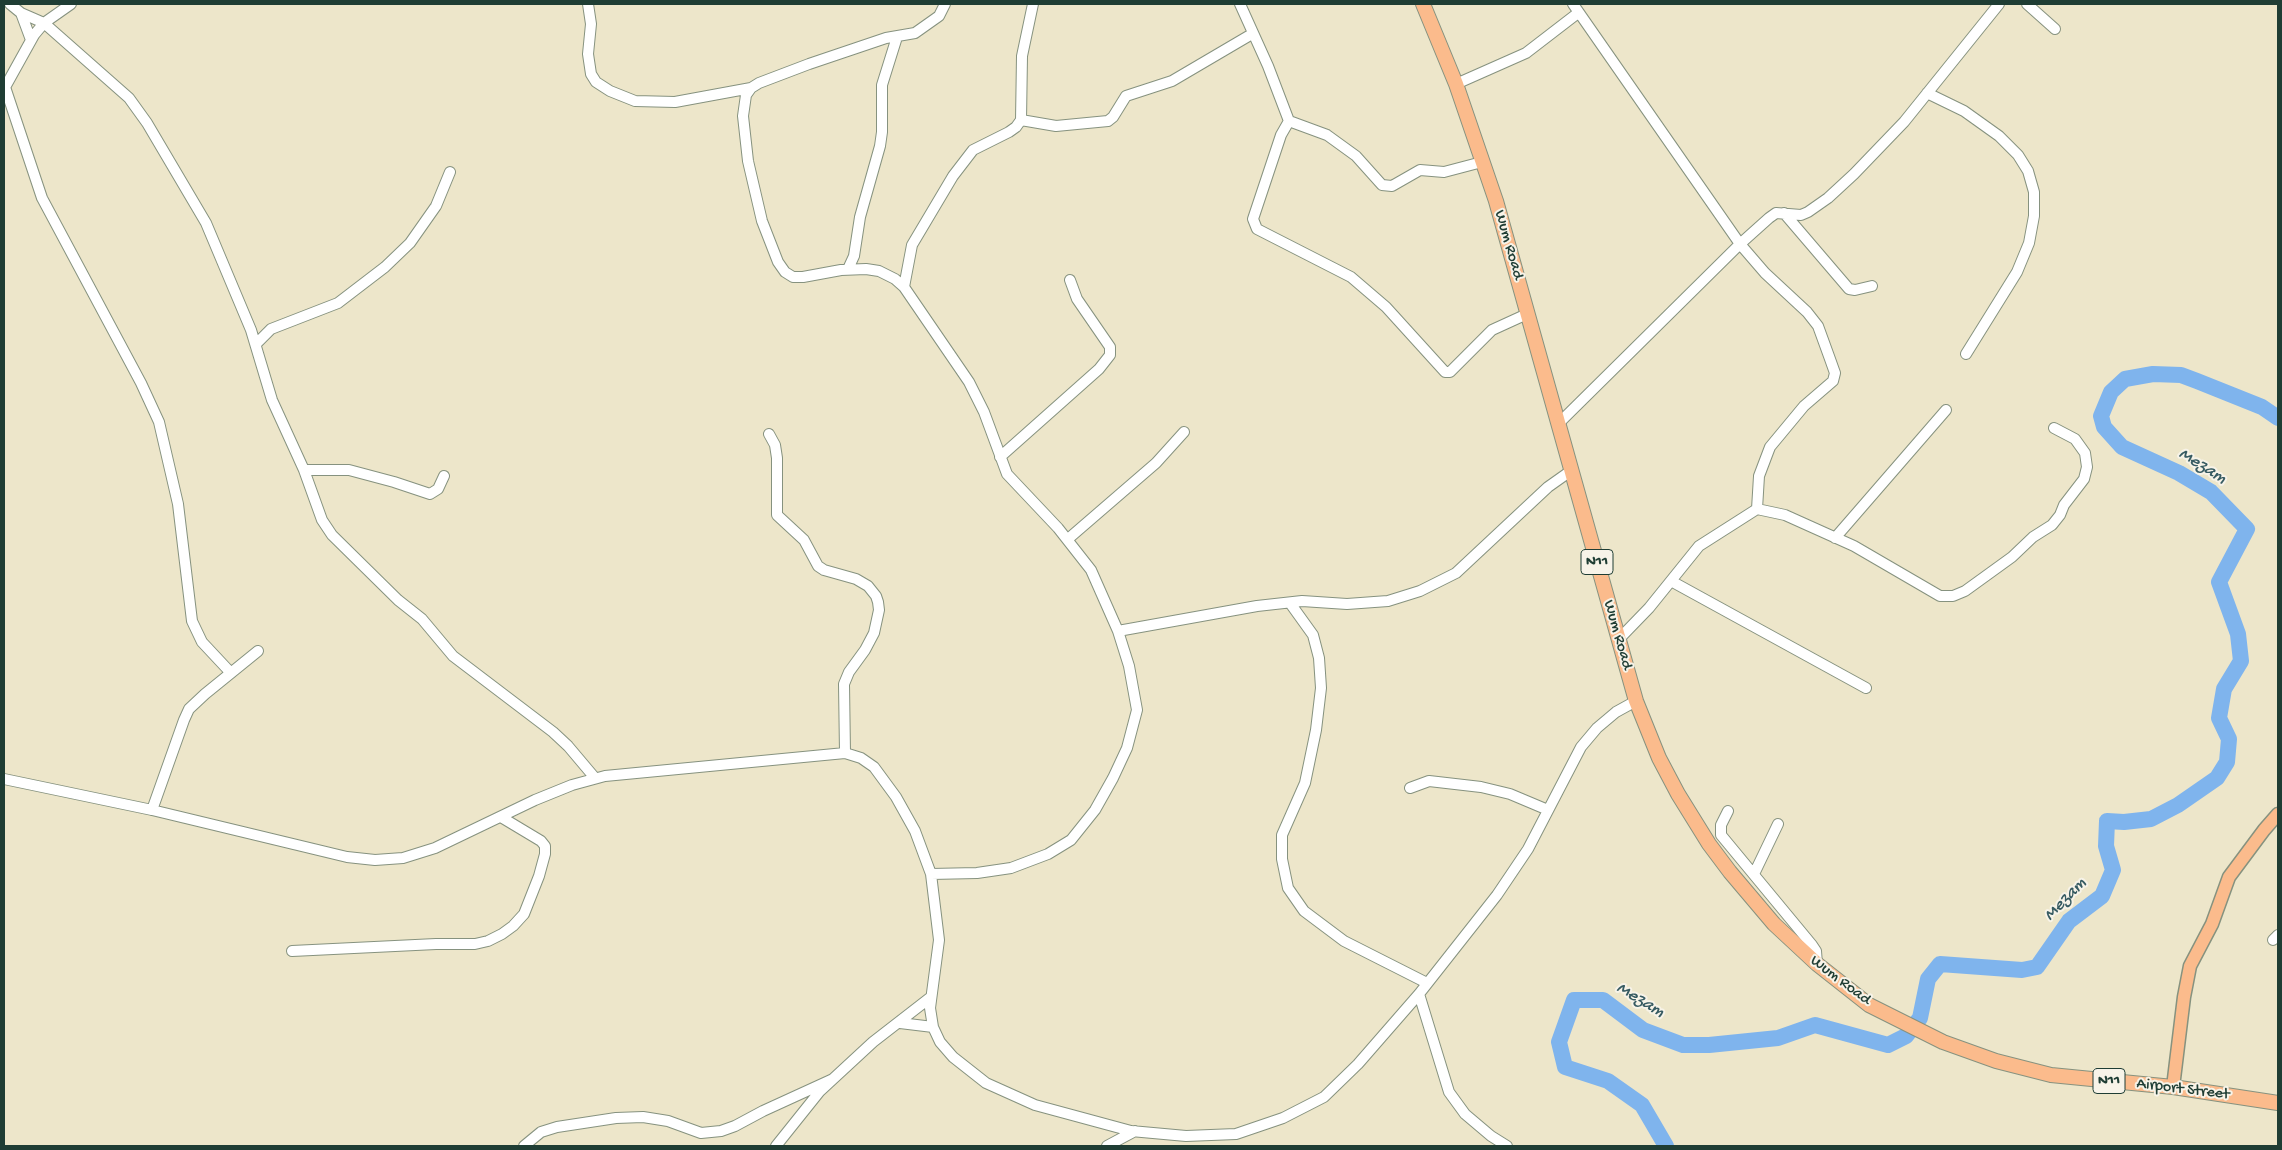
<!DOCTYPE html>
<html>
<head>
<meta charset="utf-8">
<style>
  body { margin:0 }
  #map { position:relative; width:2282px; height:1150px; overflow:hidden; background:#ede6ca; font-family:"Gochi Hand",sans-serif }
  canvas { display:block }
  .frame { position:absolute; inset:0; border:5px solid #1f3d34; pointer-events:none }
</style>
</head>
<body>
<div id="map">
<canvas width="2282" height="1150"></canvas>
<div class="frame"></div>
</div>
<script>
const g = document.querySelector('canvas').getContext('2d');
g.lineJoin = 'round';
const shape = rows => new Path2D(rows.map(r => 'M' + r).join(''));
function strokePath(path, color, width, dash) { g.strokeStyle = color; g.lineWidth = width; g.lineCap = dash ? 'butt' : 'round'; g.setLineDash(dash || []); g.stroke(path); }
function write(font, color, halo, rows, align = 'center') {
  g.font = font + ' "Gochi Hand",sans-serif'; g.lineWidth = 4; g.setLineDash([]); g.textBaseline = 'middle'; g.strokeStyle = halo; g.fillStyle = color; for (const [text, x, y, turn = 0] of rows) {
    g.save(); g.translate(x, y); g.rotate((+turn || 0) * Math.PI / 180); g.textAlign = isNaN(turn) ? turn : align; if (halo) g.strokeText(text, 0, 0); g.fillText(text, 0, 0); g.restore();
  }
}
strokePath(shape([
  [1666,1146,1642,1105,1608,1081,1565,1067,1559,1042,1574,1000,1603,1000,1643,1030,1683,1045,1709,1045,1778,1038,1815,1025,1888,1045,1906,1036,1920,1018,1928,979,1940,964,2022,970,2037,967,2069,921,2102,896,2113,870,2106,846,2107,821,2124,822,2151,819,2178,805,2217,778,2227,762,2229,739,2219,718,2224,689,2241,661,2238,634,2219,582,2247,529,2211,492,2179,473,2122,447,2104,427,2101,416,2111,392,2125,379,2153,374,2181,375,2197,381,2262,407,2278,418]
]), '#7fb4ed', 16);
const minor = shape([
  [10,4,21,13,44,23,129,98,147,123,206,223,251,330,272,400,304,470,322,520,332,535,398,600,422,619,453,656,553,732,568,746,595,778],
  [588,4,591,24,588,54,591,74,596,82,610,91,635,101,675,102,751,88],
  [1240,4,1268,66,1289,121,1327,135,1356,156,1382,185,1392,186,1420,170,1444,172,1482,162],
  [1573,4,1740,244,1765,273,1807,312,1818,326,1830,359,1835,373,1833,381,1804,406,1770,447,1759,476,1757,509],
  [2027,4,2055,29],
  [21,13,31,40],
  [1456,84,1526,53,1578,13],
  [5,87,42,198,141,383,159,422,178,504,192,621,202,642,231,673],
  [4,89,34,35,44,23,71,4],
  [1927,93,1964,111,1999,136,2018,155,2028,171,2034,192,2034,216,2029,243,2017,272,1966,354],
  [1021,120,1056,126,1108,121,1113,117,1126,96,1172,81,1252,34],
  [1289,121,1281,135,1253,219,1257,229,1351,277,1386,307,1445,372,1450,372,1492,330,1527,314],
  [1784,213,1849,289,1855,290,1872,286],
  [848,269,854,256,860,217,880,146,882,132,882,85,897,37],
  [904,287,912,245,953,176,973,150,1009,132,1016,127,1021,120,1022,56,1033,4],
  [256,344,271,329,338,303,385,267,410,243,436,206,450,172],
  [1558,424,1740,244,1769,218,1776,213,1801,215,1808,212,1828,198,1854,174,1904,122,1999,4],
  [769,434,775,445,777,458,777,515,804,540,818,566,824,570,856,579,868,586,876,596,878,602,879,610,874,633,865,650,849,672,844,684,845,753],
  [1000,457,1099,369,1110,355,1110,347,1077,299,1070,280],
  [304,470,349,470,394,482,430,494,438,489,444,476],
  [1835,538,1946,410],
  [1068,539,1156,463,1184,432],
  [1671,581,1866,688],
  [1290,603,1313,635,1319,658,1321,688,1316,730,1305,783,1282,835,1282,859,1288,888,1304,911,1344,941,1427,983],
  [1118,631,1257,606,1302,601,1347,604,1388,601,1420,591,1456,573,1548,487,1572,470],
  [1618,640,1649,608,1699,546,1757,509,1785,515,1854,546,1940,596,1953,596,1965,591,2012,557,2033,537,2052,525,2060,515,2064,505,2084,479,2087,467,2085,453,2075,439,2054,428],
  [4,779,152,810,347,857,375,860,403,858,435,848,535,800,572,785,605,776,845,753,861,758,874,767,896,797,915,831,931,874,939,940,930,1008,933,1027,940,1042,953,1057,986,1083,1035,1105,1131,1131,1186,1136,1236,1134,1283,1118,1324,1097,1358,1064,1419,994,1497,895,1528,849,1581,747,1597,728,1616,712,1636,701],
  [1410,788,1429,781,1481,787,1510,794,1548,810],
  [152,810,184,720,189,709,205,694,258,651],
  [1728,811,1721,825,1721,835,1812,945,1816,951,1817,964],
  [931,874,977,873,1011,868,1048,854,1071,840,1095,810,1113,778,1127,748,1137,710,1129,666,1118,631,1091,570,1058,528,1007,474,984,412,969,382,904,287,895,279,879,271,866,269,841,270,803,277,793,277,785,272,778,262,762,221,748,161,743,116,746,95,751,88,759,83,809,64,886,38,915,33,939,16,945,4],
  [1754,874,1778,824],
  [2273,940,2278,935],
  [292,951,436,944,475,944,488,941,502,934,513,926,524,914,539,876,545,854,545,846,541,841,501,817],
  [1419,994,1449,1092,1465,1114,1491,1136,1507,1146],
  [900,1023,933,1027],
  [524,1146,541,1132,557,1127,616,1118,643,1117,668,1121,701,1133,721,1131,735,1126,763,1111,833,1079],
  [776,1146,820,1091,873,1042,931,997],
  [1107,1146,1135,1131]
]);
const major = shape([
  [2173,1087,2184,997,2190,966,2212,924,2229,877,2264,830,2278,814]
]);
const highway = shape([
  [1423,4,1456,84,1496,201,1636,701,1659,758,1678,794,1709,844,1730,872,1774,924,1817,964,1869,1005,1943,1042,1996,1061,2051,1075,2173,1087,2278,1103]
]);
strokePath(minor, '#86927f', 12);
strokePath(major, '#86927f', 15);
strokePath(highway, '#86927f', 16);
strokePath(minor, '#fff', 10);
strokePath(major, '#fbbb8c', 12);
strokePath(highway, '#fbbb8c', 14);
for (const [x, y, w] of [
  [1597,562,32],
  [2109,1081,32]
]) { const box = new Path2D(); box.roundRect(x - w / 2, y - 12.5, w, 25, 4); g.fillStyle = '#f7f3e8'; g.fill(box); strokePath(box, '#1f3d34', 1); }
write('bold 15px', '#1f3d34', null, [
  ["N11",1597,562],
  ["N11",2109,1081]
]);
write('16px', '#1f3d34', '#f7f3e8', [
  ["Wum Road",1508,245,74],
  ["Wum Road",1617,635,74],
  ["Wum Road",1840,981,37],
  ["Airport Street",2183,1090,7]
]);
write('italic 18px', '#375b62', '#f7f3e8', [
  ["Mezam",2202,467,32],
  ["Mezam",2066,900,-46],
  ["Mezam",1640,1001,31]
]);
</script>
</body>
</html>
